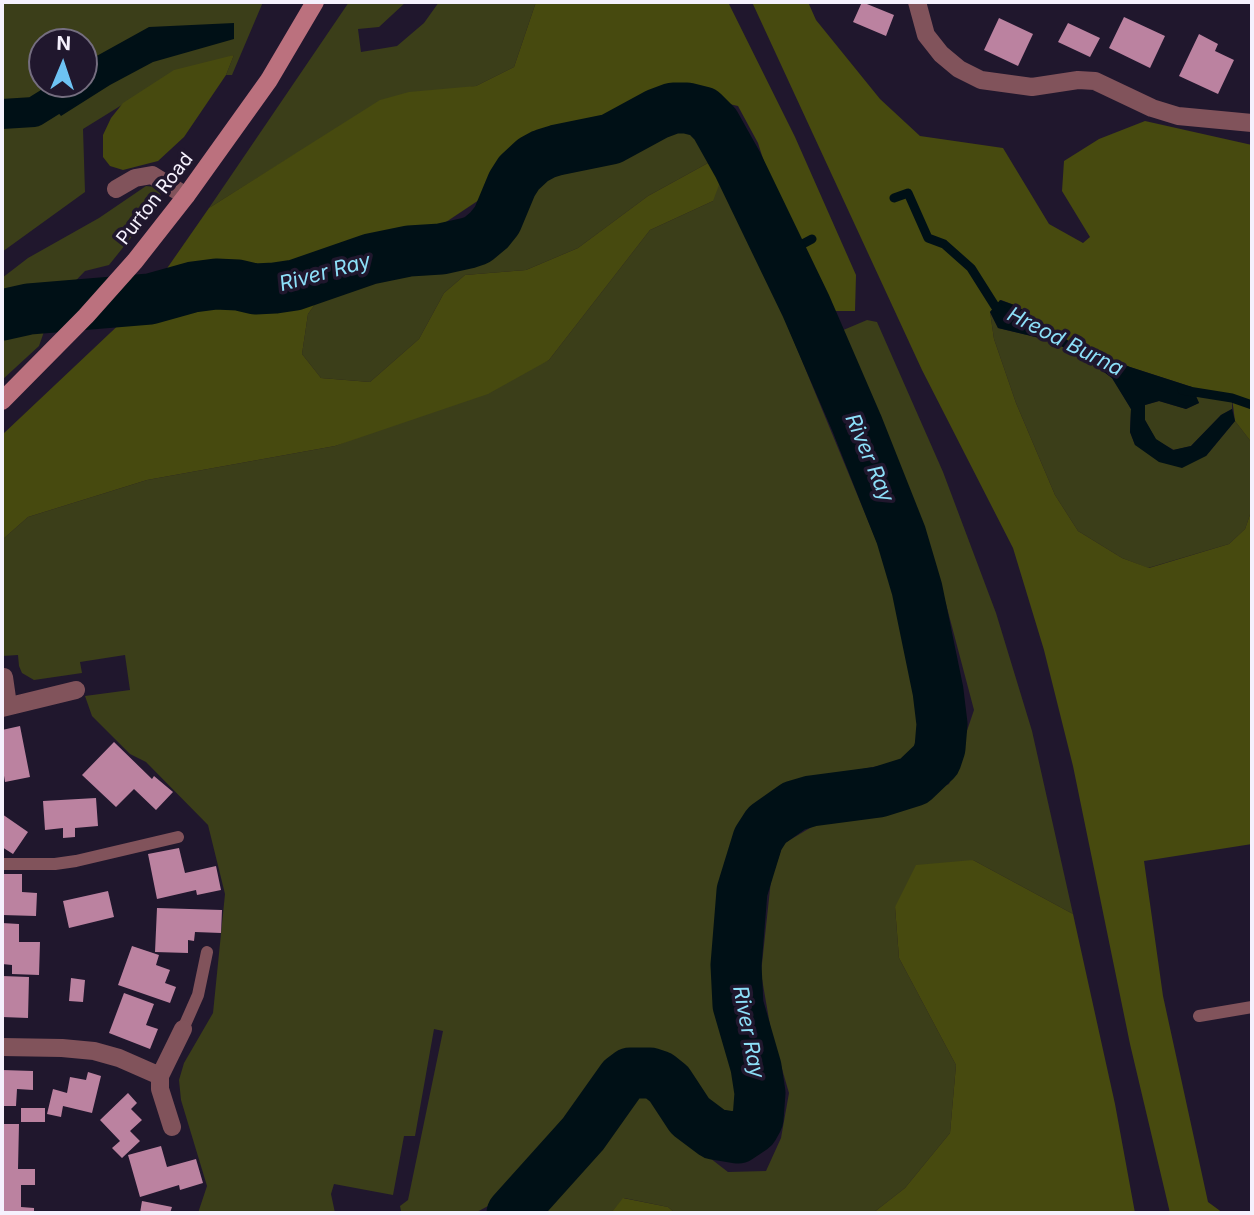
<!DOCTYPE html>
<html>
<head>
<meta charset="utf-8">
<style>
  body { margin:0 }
  #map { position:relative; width:1254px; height:1215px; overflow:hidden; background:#20172d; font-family:Inter,sans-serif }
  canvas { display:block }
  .frame { position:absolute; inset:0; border:4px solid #f5f1fd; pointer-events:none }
  .north { position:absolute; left:28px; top:28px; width:70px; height:70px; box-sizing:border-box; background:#20172d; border:2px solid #756e80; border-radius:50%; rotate:2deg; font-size:19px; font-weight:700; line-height:28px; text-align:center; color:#f5f1fd }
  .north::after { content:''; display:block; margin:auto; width:24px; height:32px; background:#6dc2f3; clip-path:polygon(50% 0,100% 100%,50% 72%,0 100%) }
</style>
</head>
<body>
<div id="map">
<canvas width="1254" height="1215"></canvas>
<div class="frame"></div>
<div class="north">N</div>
</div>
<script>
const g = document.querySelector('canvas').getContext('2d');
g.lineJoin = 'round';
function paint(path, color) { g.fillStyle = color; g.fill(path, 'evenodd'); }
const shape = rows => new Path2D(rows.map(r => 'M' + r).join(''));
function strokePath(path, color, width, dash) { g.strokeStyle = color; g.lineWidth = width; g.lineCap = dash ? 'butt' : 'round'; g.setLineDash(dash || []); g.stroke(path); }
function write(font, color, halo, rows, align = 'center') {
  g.font = font + ' Inter,sans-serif'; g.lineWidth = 7; g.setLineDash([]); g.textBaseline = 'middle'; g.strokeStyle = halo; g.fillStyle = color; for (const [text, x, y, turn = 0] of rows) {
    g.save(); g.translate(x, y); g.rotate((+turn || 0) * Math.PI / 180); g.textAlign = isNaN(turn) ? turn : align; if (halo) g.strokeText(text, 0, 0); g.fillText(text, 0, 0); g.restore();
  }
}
paint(shape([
  [2,2,263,2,232,75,226,75,234,55,138,95,83,129,85,192,2,252],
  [42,42,84,42,84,84,42,84],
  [349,2,406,2,379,27,358,29,361,52,397,46,424,23,439,2,536,2,514,67,476,86,459,89,294,155,209,208],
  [681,125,700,129,720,162,897,591,929,735,920,751,899,762,805,780,767,803,738,848,722,935,728,1034,743,1106,726,1118,714,1116,666,1056,647,1055,603,1072,538,1157,488,1206,475,1213,396,1213,401,1211,400,1206,408,1200,443,1031,434,1029,415,1136,404,1136,393,1195,334,1184,331,1194,335,1213,198,1213,207,1186,181,1100,179,1080,184,1063,213,1013,225,894,208,825,146,762,130,754,92,716,85,696,130,690,125,655,80,662,82,673,34,680,22,673,19,666,18,655,2,656,2,540,28,517,147,480,335,446,549,360,650,230,713,201,708,163,648,196,578,248,526,270,465,275,444,293,419,339,370,382,321,378,302,354,308,314,321,296,366,276,427,275,464,268,491,249,513,207,552,177,611,162,645,141],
  [146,186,156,187,159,191,161,196,158,204,109,265,85,271,61,296,44,315,46,326,39,346,2,380,2,278,28,258,99,218],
  [990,312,998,328,1048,340,1084,357,1112,378,1131,409,1130,432,1135,445,1206,456,1235,421,1252,443,1252,509,1245,529,1229,544,1148,568,1122,558,1078,531,1055,495,1016,403,994,339],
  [867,320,877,322,943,472,996,613,1032,731,1073,914,973,860,895,907,899,958,956,1065,950,1133,905,1188,873,1213,675,1213,668,1207,624,1198,611,1213,537,1213,570,1181,635,1093,653,1094,675,1131,728,1172,766,1171,781,1138,789,1093,771,1031,761,973,771,880,783,844,815,825,898,805,949,784,974,710,946,604,841,331],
  [1194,392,1232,398,1232,409,1221,415,1191,446,1174,450,1156,440,1145,420,1145,405,1159,401,1186,409,1199,403]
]), '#3b3e19');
paint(shape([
  [536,2,728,2,795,137,856,275,855,311,796,311,775,277,783,221,758,143,738,106,707,99,615,126,531,138,504,165,482,198,428,234,380,245,321,275,321,296,308,314,302,354,321,378,370,382,419,339,444,293,465,275,526,270,578,248,648,196,708,163,722,177,713,201,650,230,549,360,488,394,335,446,147,480,28,517,2,540,2,435,145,300,209,208,380,100,409,92,476,86,514,67],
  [752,2,808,2,816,20,880,99,920,136,1003,148,1049,224,1083,243,1090,237,1062,191,1064,161,1099,139,1145,121,1252,145,1252,443,1235,421,1232,398,1194,392,1192,387,1130,367,1073,344,1017,306,1001,300,990,312,994,339,1016,403,1055,495,1078,531,1122,558,1149,568,1229,544,1245,529,1252,509,1252,844,1144,861,1163,996,1208,1202,1223,1213,1170,1213,1130,1044,1073,766,1044,650,1013,548,922,370],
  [234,55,226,75,184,137,158,161,123,170,110,166,103,157,103,135,111,118,123,103,174,70],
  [973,860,1073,914,1115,1104,1135,1213,873,1213,905,1188,950,1133,956,1065,899,958,895,907,916,865],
  [623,1198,668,1207,675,1213,611,1213]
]), '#474a0f');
paint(shape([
  [234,23,234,39,153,62,110,85,61,116,40,91,51,84,84,84,84,63,149,27],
  [1000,300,1017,306,1073,344,1130,367,1192,387,1199,403,1186,409,1159,401,1145,405,1145,420,1156,439,1173,450,1191,446,1221,415,1232,409,1235,421,1206,456,1182,468,1159,462,1135,445,1130,432,1131,409,1112,378,1084,357,1048,340,998,328,990,312]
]), '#001016');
strokePath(shape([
  [894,198,908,193,928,238,944,244,971,268,995,306,1004,312],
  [782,255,812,239],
  [1182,390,1232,398,1252,405]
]), '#001016', 9);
strokePath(shape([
  [2,114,34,112,79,84]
]), '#001016', 30);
strokePath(shape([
  [2,315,29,309,150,299,193,287,216,284,238,285,255,289,275,288,295,285,370,259,409,251,441,249,468,243,477,240,489,230,497,220,512,184,519,173,533,160,544,154,557,150,611,139,657,114,673,108,687,108,703,112,715,124,738,165,806,306,857,424,901,535,917,589,938,691,942,724,940,748,936,760,914,781,879,792,811,801,794,806,767,825,758,839,742,891,736,965,738,1005,756,1067,760,1093,758,1119,753,1128,738,1138,714,1134,690,1116,669,1084,659,1076,650,1073,630,1073,622,1079,583,1134,512,1213]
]), '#001016', 51);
paint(shape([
  [862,2,894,15,886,36,853,22],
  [1124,17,1165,36,1150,68,1109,48],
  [999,18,1033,34,1018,66,984,50],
  [1068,23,1100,38,1090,57,1058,42],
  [1199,34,1218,44,1215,51,1234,60,1218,94,1179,76],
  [20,726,30,777,5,782,2,763,2,730],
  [114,742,152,779,154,776,173,792,156,810,134,789,116,807,82,775],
  [96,798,98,826,75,828,75,837,63,838,63,828,45,830,43,801],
  [2,814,28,832,13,854,2,847],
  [179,848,185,873,216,866,221,890,197,895,196,890,157,899,148,854],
  [2,874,22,874,22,892,37,893,36,916,2,915],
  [108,891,114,917,69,928,63,901],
  [157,908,222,910,221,933,195,932,194,941,188,940,188,953,155,952],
  [2,923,19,924,19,942,40,942,39,975,12,974,12,965,2,964],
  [132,946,159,955,156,965,170,970,165,983,176,987,170,1003,118,985],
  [2,976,29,977,28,1018,2,1017],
  [71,978,85,980,83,1002,69,1001],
  [124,993,154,1004,146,1025,158,1029,150,1049,109,1033],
  [2,1070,33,1071,33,1090,17,1089,16,1106,2,1106],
  [88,1072,101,1076,92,1113,63,1106,61,1117,47,1114,53,1089,67,1093,70,1077,86,1080],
  [128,1093,137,1103,131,1109,142,1120,130,1131,140,1141,122,1158,112,1148,120,1141,100,1120],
  [21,1108,45,1108,45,1122,21,1122],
  [2,1124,19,1124,18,1169,35,1169,35,1185,21,1185,21,1207,34,1208,34,1213,2,1213],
  [161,1146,167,1167,196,1159,203,1183,180,1190,179,1185,140,1197,128,1155],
  [142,1201,172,1207,170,1213,140,1213]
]), '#bb82a0');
strokePath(shape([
  [2,864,55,864,76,861,178,837],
  [1199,1016,1252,1007],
  [183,1029,198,995,207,952]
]), '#81535b', 12);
strokePath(shape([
  [917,2,926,35,941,54,959,69,981,80,1032,87,1078,80,1095,81,1152,108,1178,116,1252,123],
  [116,189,135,178,152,175,186,196],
  [4,677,8,705],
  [2,708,76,690],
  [2,1047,62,1048,94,1051,119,1058,160,1076],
  [172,1127,160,1089,160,1076,183,1029]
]), '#81535b', 18);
strokePath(shape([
  [2,401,86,316,135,261,186,196,269,80,315,2]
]), '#bb717e', 18);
write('19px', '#f5f1fd', '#20172d', [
  ["Purton Road",155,199,-52]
]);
write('italic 21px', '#8ddff8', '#20172d', [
  ["River Ray",325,273,-15],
  ["Hreod Burna",1065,342,27],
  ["River Ray",869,458,67],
  ["River Ray",748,1032,79]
]);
</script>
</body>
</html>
